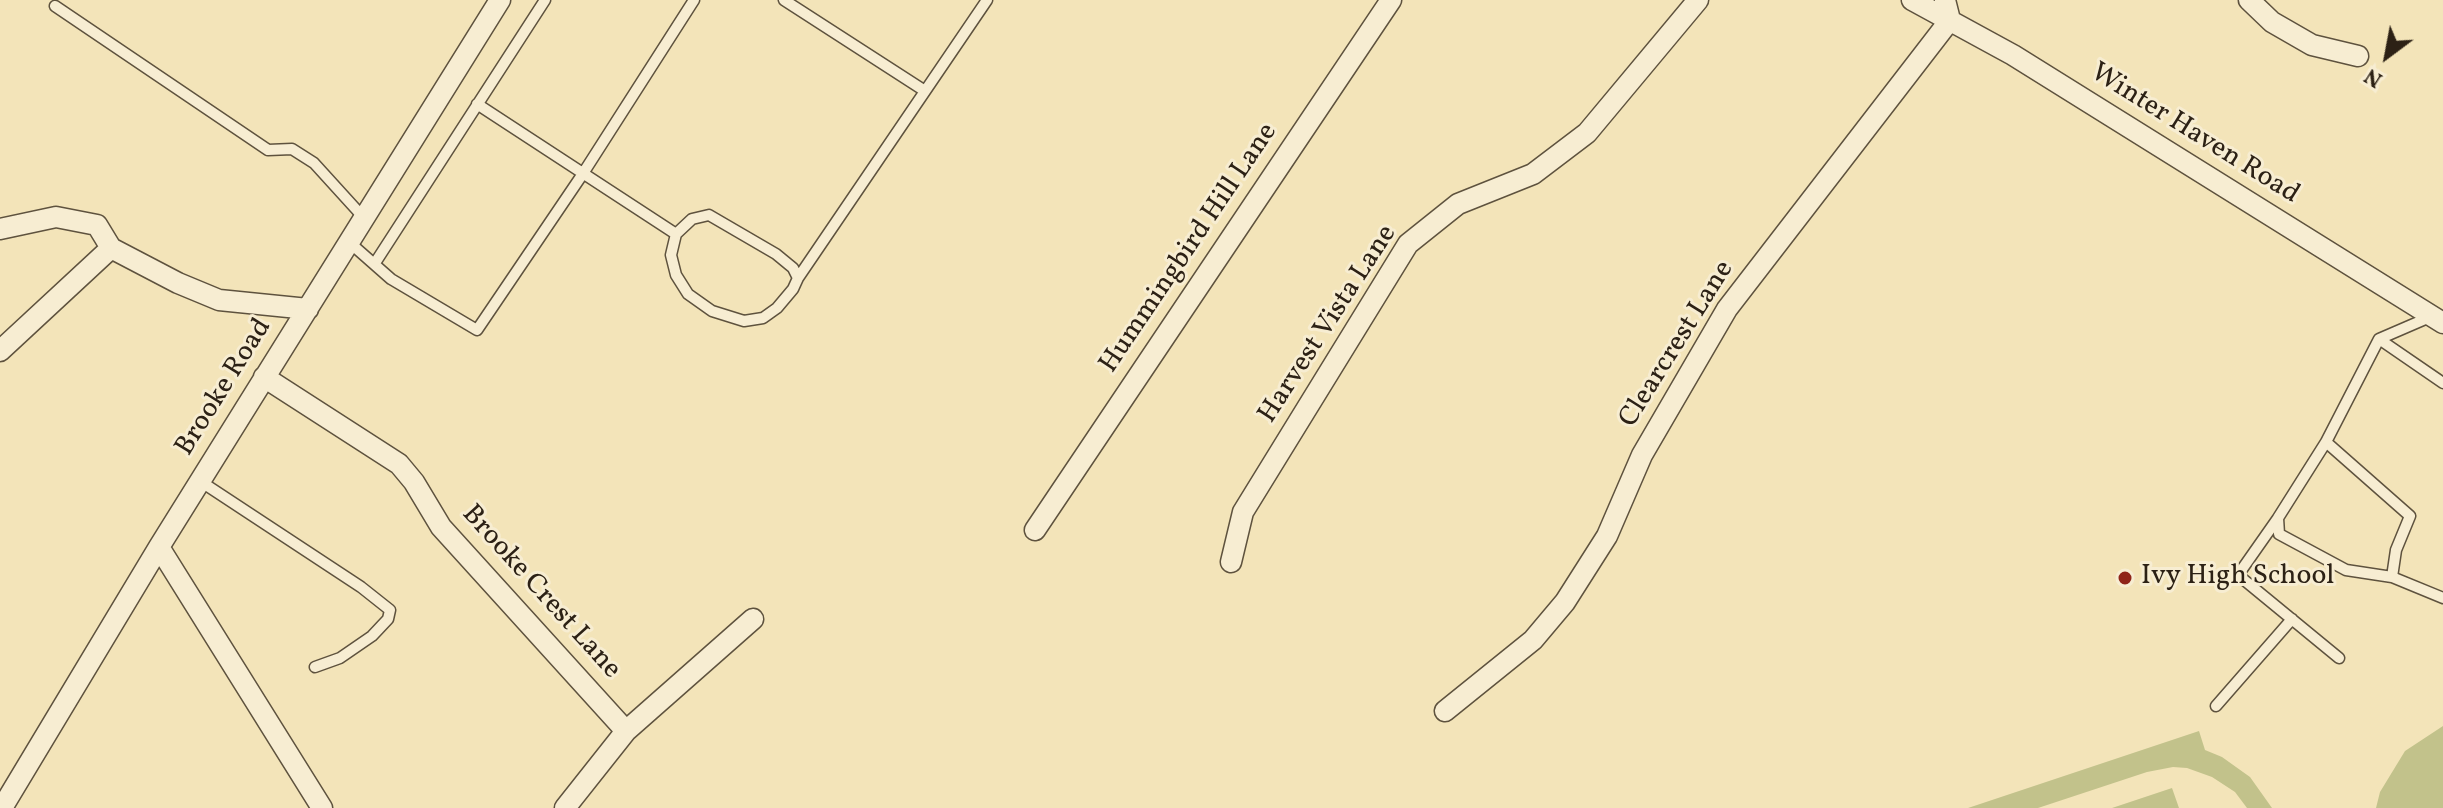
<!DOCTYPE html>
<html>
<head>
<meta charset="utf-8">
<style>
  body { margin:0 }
  #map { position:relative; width:2443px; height:808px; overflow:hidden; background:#f3e4b9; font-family:Vollkorn,serif }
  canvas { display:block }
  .north { position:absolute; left:2347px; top:16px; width:80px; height:80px; -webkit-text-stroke:6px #f7edd2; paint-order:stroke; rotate:212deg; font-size:22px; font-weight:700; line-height:32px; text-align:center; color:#2c2115 }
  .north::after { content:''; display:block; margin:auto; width:28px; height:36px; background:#2c2115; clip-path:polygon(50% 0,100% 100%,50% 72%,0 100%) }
</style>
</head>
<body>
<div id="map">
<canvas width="2443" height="808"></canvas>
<div class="north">N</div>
</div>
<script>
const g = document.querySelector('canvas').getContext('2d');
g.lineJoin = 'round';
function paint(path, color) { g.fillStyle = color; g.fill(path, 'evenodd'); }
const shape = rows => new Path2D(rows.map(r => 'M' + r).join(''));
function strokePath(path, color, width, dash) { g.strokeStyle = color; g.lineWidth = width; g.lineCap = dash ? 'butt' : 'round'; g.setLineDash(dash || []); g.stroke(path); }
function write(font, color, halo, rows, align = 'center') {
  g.font = font + ' Vollkorn,serif'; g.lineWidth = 6; g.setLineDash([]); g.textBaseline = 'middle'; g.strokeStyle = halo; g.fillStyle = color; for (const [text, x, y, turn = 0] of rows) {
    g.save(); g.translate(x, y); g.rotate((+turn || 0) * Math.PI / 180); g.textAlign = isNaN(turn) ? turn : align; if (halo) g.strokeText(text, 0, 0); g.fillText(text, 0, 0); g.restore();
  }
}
paint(shape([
  [2443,726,2443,808,2376,808,2380,792,2405,751],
  [2199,731,2205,750,2222,757,2250,777,2272,808,2247,808,2235,792,2212,777,2187,768,2173,767,2147,772,2038,808,1968,808],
  [2172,788,2179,808,2112,808]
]), '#c2c28b');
const lane = shape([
  [784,0,925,91],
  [55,6,268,150,292,149,314,163,364,218],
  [477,104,676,234,671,255,676,275,688,294,712,311,744,321,763,318,777,308,793,289,798,278,793,268,776,254,709,215,692,219,676,234],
  [349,242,391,279,477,330,582,175,694,0],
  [375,263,545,0],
  [798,278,987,0],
  [2430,317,2379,339,2443,383],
  [2379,339,2326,442,2410,516,2396,550,2392,577,2443,598],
  [2326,442,2278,518,2279,534,2346,570,2392,577],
  [200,481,361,587,390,610,388,619,372,636,340,658,315,667],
  [2278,518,2238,575,2339,658],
  [2216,706,2292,619]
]);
const street = shape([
  [1912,0,2013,55,2443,323],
  [2249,0,2272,22,2312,45,2358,56],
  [0,229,56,217,97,225,111,248,178,283,219,300,308,309],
  [0,351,111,248],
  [264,377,399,464,414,482,441,527,626,731],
  [1035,530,1391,0],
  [159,547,322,808],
  [1231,562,1243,512,1408,244,1458,204,1533,174,1587,133,1698,0],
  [1445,711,1533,640,1565,602,1607,536,1642,455,1727,309,1950,20,1945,0],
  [2,808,159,547,500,0],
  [565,808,626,731,753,619]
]);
strokePath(lane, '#5e523e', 13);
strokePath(street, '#5e523e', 23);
strokePath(lane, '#f7edd2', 10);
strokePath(street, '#f7edd2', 20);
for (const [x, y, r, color] of [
  [2125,578,8,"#8f2418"]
]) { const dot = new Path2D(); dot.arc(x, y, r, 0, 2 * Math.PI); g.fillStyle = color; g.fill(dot); strokePath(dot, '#f7edd2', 3); }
write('28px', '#2c2115', '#f7edd2', [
  ["Winter Haven Road",2194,135,32],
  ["Hummingbird Hill Lane",1190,249,-56],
  ["Harvest Vista Lane",1329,325,-57],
  ["Clearcrest Lane",1678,345,-58],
  ["Brooke Road",225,388,-58],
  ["Brooke Crest Lane",540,593,48]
]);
write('28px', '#2c2115', '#f7edd2', [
  ["Ivy High School",2141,578]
], 'left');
</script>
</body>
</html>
